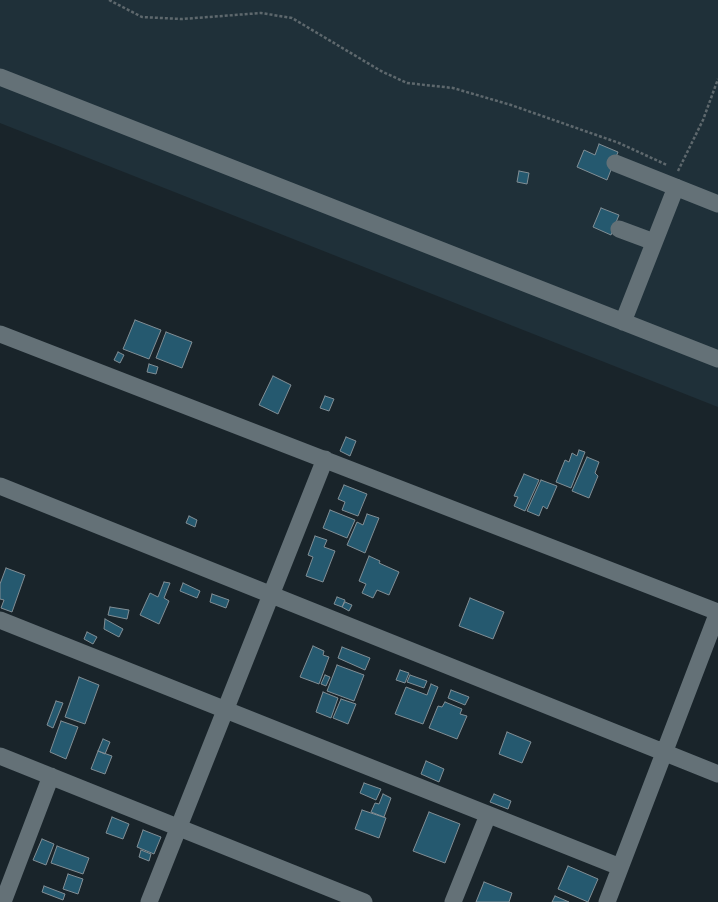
<!DOCTYPE html>
<html>
<head>
<meta charset="utf-8">
<style>
  body { margin:0 }
  canvas { display:block; background:#19242a }
</style>
</head>
<body>
<canvas width="718" height="902"></canvas>
<script>
const g = document.querySelector('canvas').getContext('2d');
g.lineJoin = 'round';
function paint(path, color) { g.fillStyle = color; g.fill(path, 'evenodd'); }
const shape = rows => new Path2D(rows.map(r => 'M' + r).join(''));
function strokePath(path, color, width, dash) { g.strokeStyle = color; g.lineWidth = width; g.lineCap = dash ? 'butt' : 'round'; g.setLineDash(dash || []); g.stroke(path); }
paint(shape([
  [0,0,718,0,718,407,0,123]
]), '#1f3039');
const building = shape([
  [599,144,618,152,607,180,577,167,584,150,595,155,599,144],
  [519,171,529,173,527,184,517,182,519,171],
  [601,208,619,215,611,235,593,227,601,208],
  [135,320,161,330,149,359,123,349,135,320],
  [166,332,192,342,182,368,156,358,166,332],
  [118,352,124,355,120,363,114,360,118,352],
  [149,364,158,367,156,374,147,372,149,364],
  [273,376,291,385,278,414,259,405,273,376],
  [325,396,334,399,329,411,320,408,325,396],
  [346,437,356,441,350,456,340,451,346,437],
  [579,450,585,452,571,488,556,482,565,460,569,462,572,453,577,456,579,450],
  [587,457,599,462,595,473,598,476,589,498,572,491,587,457],
  [524,474,539,480,525,511,514,506,518,497,514,496,524,474],
  [541,480,557,486,547,509,543,506,539,516,527,511,541,480],
  [344,485,367,494,358,516,342,510,345,502,338,499,344,485],
  [330,510,355,520,347,538,323,528,330,510],
  [367,514,379,518,365,553,347,545,357,522,363,525,367,514],
  [189,516,197,520,195,527,186,523,189,516],
  [315,536,327,540,324,547,335,551,323,582,306,576,313,557,308,555,315,536],
  [369,556,380,561,379,563,399,572,389,595,377,590,373,598,362,593,366,584,359,581,369,556],
  [6,568,25,575,12,612,1,608,4,600,0,599,0,584,6,568],
  [164,582,170,583,164,598,169,601,159,624,140,615,150,593,158,597,164,582],
  [183,583,200,591,197,598,180,591,183,583],
  [212,594,229,600,226,608,210,602,212,594],
  [337,597,345,600,342,607,334,604,337,597],
  [470,598,504,612,493,639,459,626,470,598],
  [345,602,352,605,349,611,342,607,345,602],
  [110,607,129,610,127,619,108,615,110,607],
  [105,619,123,629,119,637,104,629,105,619],
  [87,632,97,637,93,644,84,639,87,632],
  [313,646,324,651,323,655,329,657,319,684,300,677,313,646],
  [342,647,370,658,365,670,338,658,342,647],
  [337,665,364,675,354,701,327,691,337,665],
  [400,670,409,673,405,683,396,680,400,670],
  [325,675,330,677,326,686,321,684,325,675],
  [410,675,427,681,424,688,407,682,410,675],
  [79,677,99,685,85,724,65,717,79,677],
  [431,684,438,687,423,724,395,714,406,687,427,695,431,684],
  [451,690,469,697,465,705,448,698,451,690],
  [323,692,338,698,331,718,316,712,323,692],
  [341,699,356,704,348,724,333,718,341,699],
  [56,701,63,703,53,728,47,725,56,701],
  [445,702,462,709,460,714,467,716,457,739,429,728,438,706,442,707,445,702],
  [61,721,78,727,66,759,50,752,61,721],
  [507,732,531,742,522,763,499,754,507,732],
  [103,739,110,742,105,754,98,751,103,739],
  [98,751,112,756,105,774,91,769,98,751],
  [426,761,444,769,439,782,421,774,426,761],
  [364,783,381,789,376,800,360,793,364,783],
  [383,794,391,798,384,817,371,812,375,803,379,804,383,794],
  [494,794,511,801,508,809,490,802,494,794],
  [362,810,386,818,379,838,355,829,362,810],
  [429,812,460,824,445,863,413,851,429,812],
  [112,817,129,824,123,839,106,833,112,817],
  [143,830,161,837,154,854,137,847,143,830],
  [42,839,54,844,46,865,33,860,42,839],
  [57,846,89,858,83,874,51,863,57,846],
  [141,850,151,854,149,861,139,857,141,850],
  [568,866,598,879,588,902,558,889,568,866],
  [68,874,83,879,78,894,63,889,68,874],
  [484,882,512,893,509,902,476,902,484,882],
  [44,886,65,894,63,900,42,892,44,886],
  [555,896,569,902,552,902,555,896]
]);
paint(building, '#25596f');
strokePath(building, '#818e95', 1);
strokePath(shape([
  [109,0,142,17,182,19,261,13,292,18,381,71,407,83,453,88,511,105,619,143,667,165],
  [678,171,703,120,718,79]
]), '#5e686d', 2.5, [3, 2]);
strokePath(shape([
  [0,77,718,359],
  [615,163,718,204],
  [619,229,654,242],
  [623,322,676,187],
  [0,334,718,612],
  [0,486,718,774],
  [0,620,620,867],
  [0,756,364,902],
  [3,902,51,776],
  [149,902,325,459],
  [453,902,488,815],
  [607,902,718,612]
]), '#647177', 17);
</script>
</body>
</html>
